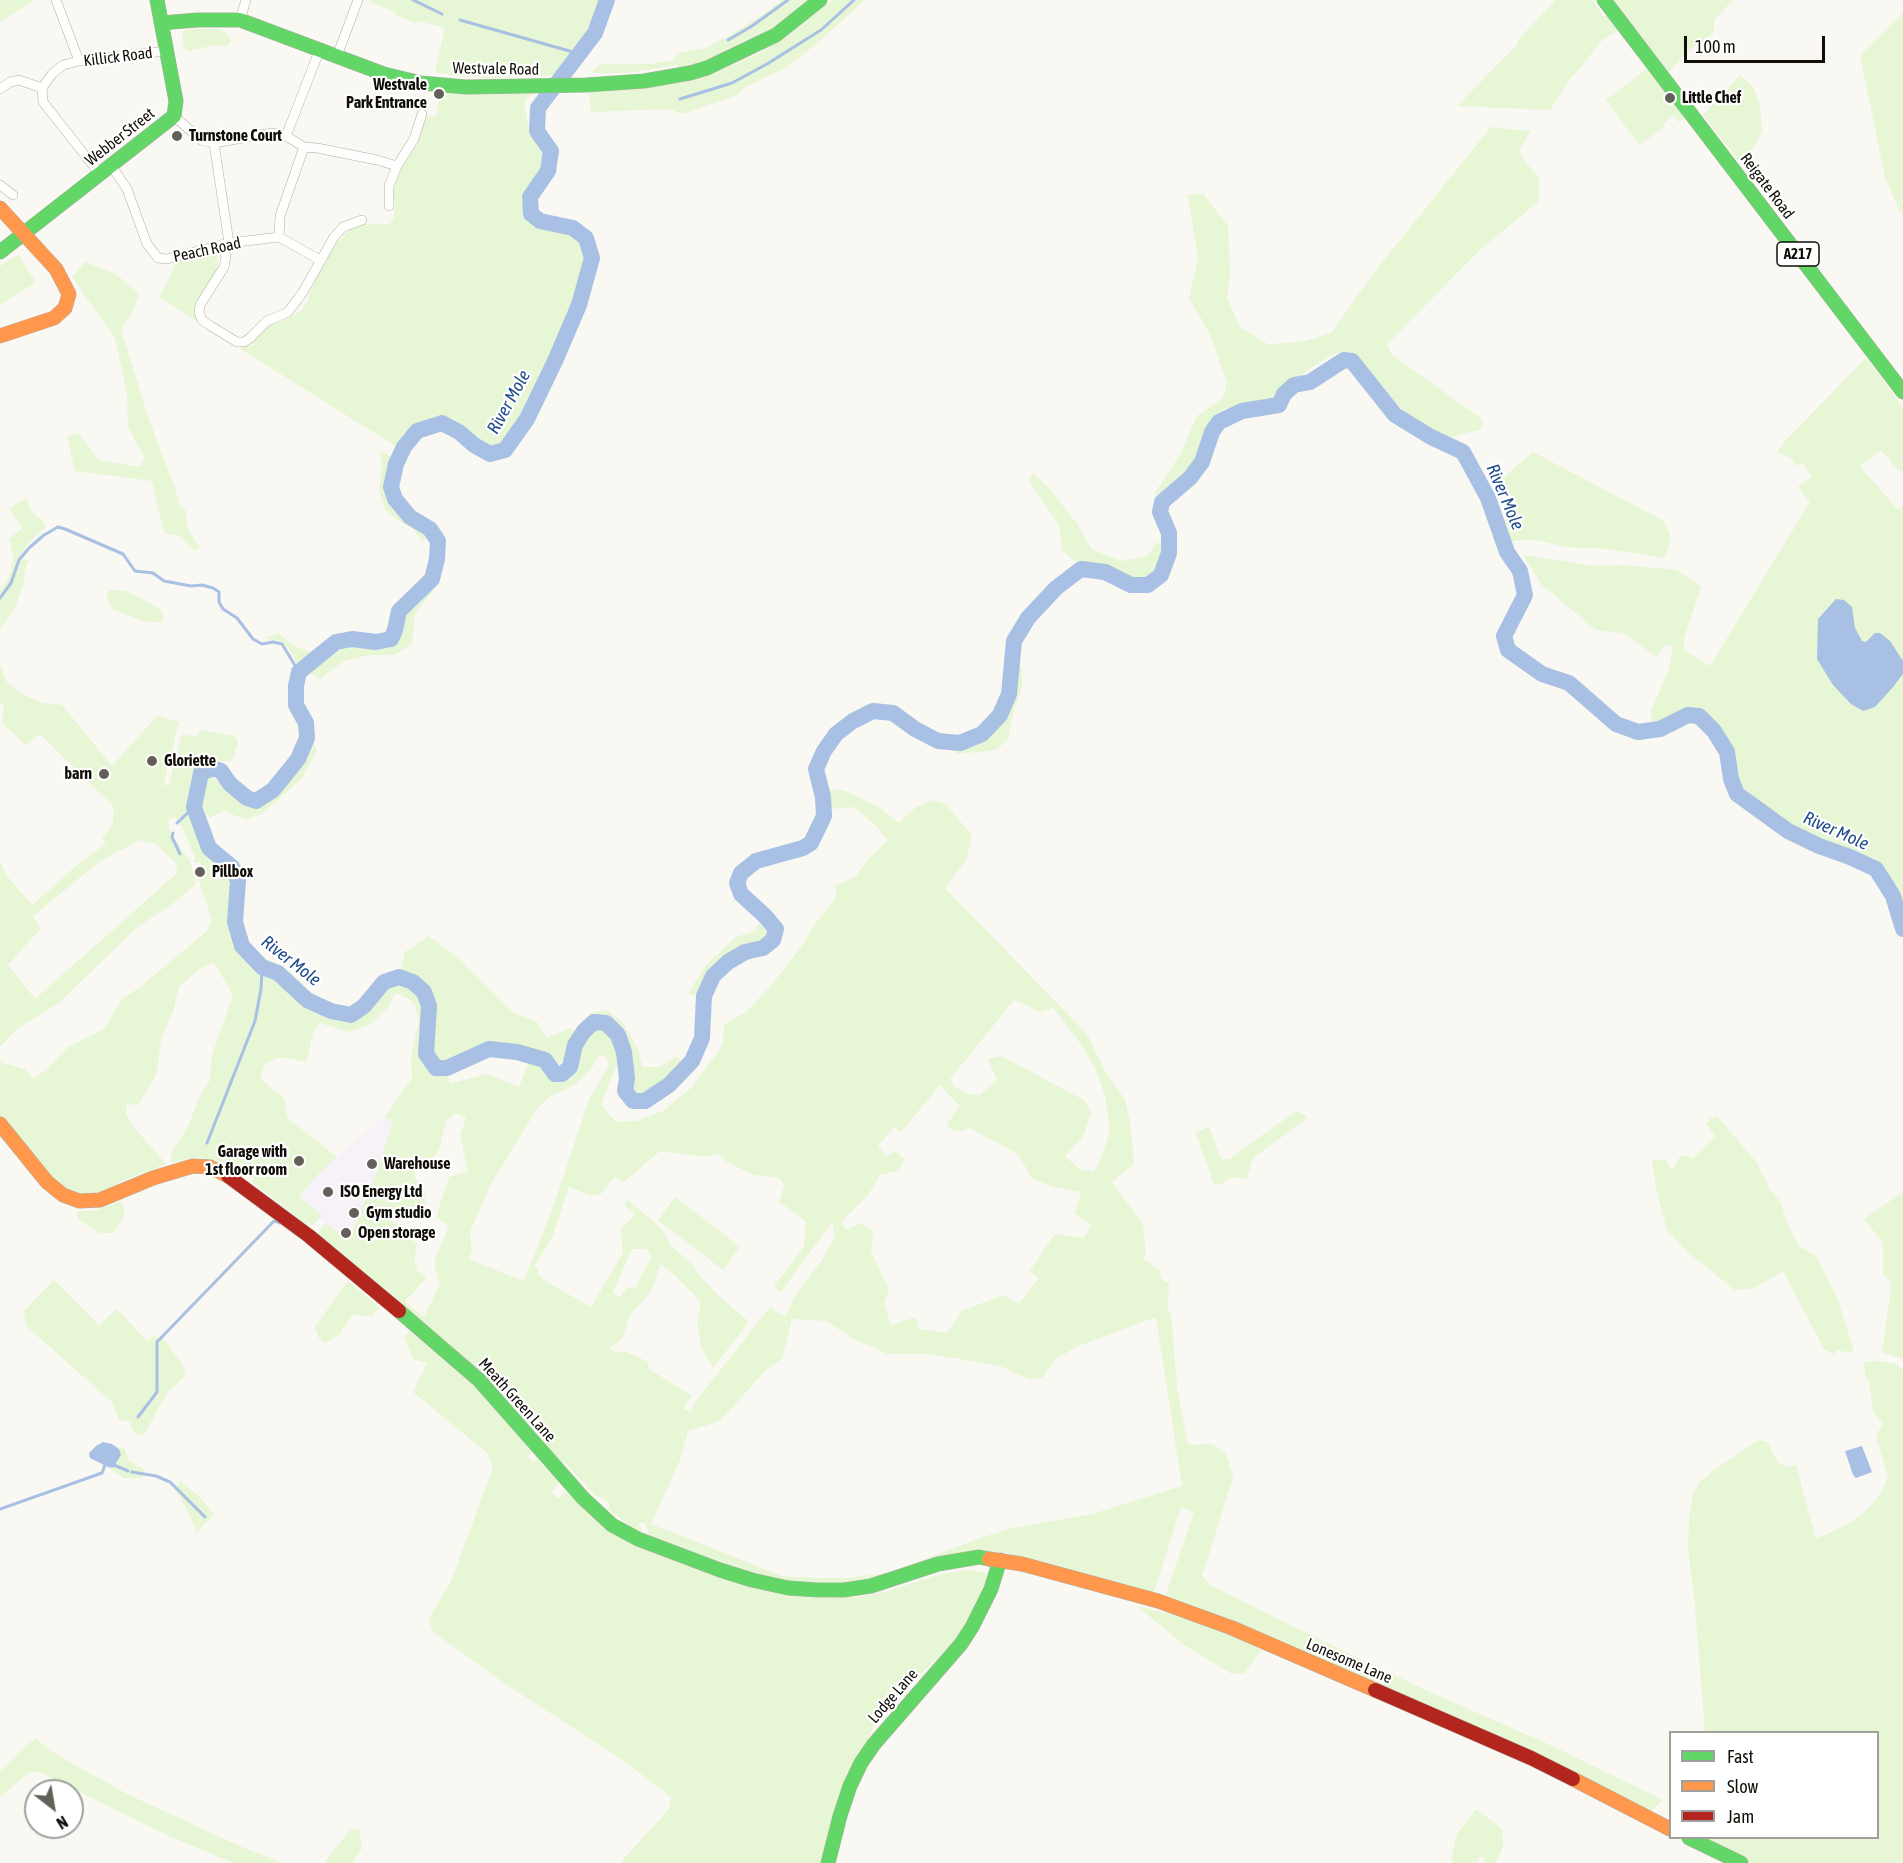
<!DOCTYPE html>
<html>
<head>
<meta charset="utf-8">
<style>
  body { margin:0 }
  #map { position:relative; width:1903px; height:1863px; overflow:hidden; background:#faf8f2; font-family:"Asap Condensed",sans-serif }
  canvas { display:block }
  .legend { position:absolute; left:1669px; top:1731px; width:210px; height:108px; box-sizing:border-box; background:#fff; border:2px solid #a09f9c; margin:0; padding:8px 10px; list-style:none; font-size:18px; color:#110e08 }
  .legend li { display:flex; align-items:center; gap:12px; height:30px }
  .legend b { width:30px; border:2px solid #a09f9c }
  .north { position:absolute; left:24px; top:1779px; width:60px; height:60px; box-sizing:border-box; background:#fff; border:2px solid #a09f9c; border-radius:50%; rotate:149deg; font-size:16px; font-weight:700; line-height:24px; text-align:center; color:#110e08 }
  .north::after { content:''; display:block; margin:auto; width:21px; height:27px; background:#63605a; clip-path:polygon(50% 0,100% 100%,50% 72%,0 100%) }
  .scale { position:absolute; left:1684px; top:36px; width:141px; height:27px; box-sizing:border-box; border:3px solid #110e08; border-top:0; padding-left:8px; font-size:18px; line-height:21px; white-space:nowrap; color:#110e08; -webkit-text-stroke:4px #fff; paint-order:stroke }
</style>
</head>
<body>
<div id="map">
<canvas width="1903" height="1863"></canvas>
<ul class="legend">
<li><b style="height:8px;background:#63d668"></b>Fast</li>
<li><b style="height:8px;background:#ff974d"></b>Slow</li>
<li><b style="height:8px;background:#b3261e"></b>Jam</li>
</ul>
<div class="north">N</div>
<div class="scale">100 m</div>
</div>
<script>
const g = document.querySelector('canvas').getContext('2d');
g.lineJoin = 'round';
function paint(path, color) { g.fillStyle = color; g.fill(path, 'evenodd'); }
const shape = rows => new Path2D(rows.map(r => 'M' + r).join(''));
function strokePath(path, color, width, dash) { g.strokeStyle = color; g.lineWidth = width; g.lineCap = dash ? 'butt' : 'round'; g.setLineDash(dash || []); g.stroke(path); }
function write(font, color, halo, rows, align = 'center') {
  g.font = font + ' "Asap Condensed",sans-serif'; g.lineWidth = 4.5; g.setLineDash([]); g.textBaseline = 'middle'; g.strokeStyle = halo; g.fillStyle = color; for (const [text, x, y, turn = 0] of rows) {
    g.save(); g.translate(x, y); g.rotate((+turn || 0) * Math.PI / 180); g.textAlign = isNaN(turn) ? turn : align; if (halo) g.strokeText(text, 0, 0); g.fillText(text, 0, 0); g.restore();
  }
}
paint(shape([
  [384,1118,393,1120,376,1175,355,1224,353,1233,347,1241,319,1218,322,1216,299,1199,316,1176,358,1138]
]), '#f7f1f8');
paint(shape([
  [0,0,35,0,0,22],
  [369,0,603,0,586,34,557,75,494,78,456,76,435,72,445,28,419,21,416,23,396,15,393,11,369,2],
  [782,0,816,0,794,17,723,57,682,69,677,65,627,73,591,73,601,64,650,64,674,60,677,53,705,48,725,38,758,18],
  [832,0,865,0,820,41,785,68,745,87,738,95,682,114,670,109,591,112,589,90,696,77,727,67,757,54,786,37],
  [1556,0,1593,0,1603,16,1608,16,1619,30,1600,42,1586,61,1570,79,1550,110,1457,106,1518,44,1517,41],
  [1612,0,1733,0,1715,19,1713,34,1690,49,1669,72],
  [1903,13,1903,215,1899,211,1885,177,1860,55],
  [187,29,220,29,229,36,231,42,226,47,215,45,189,51,184,47,182,32],
  [1648,68,1685,117,1679,122,1673,115,1663,124,1665,127,1639,145,1606,100],
  [1740,75,1754,88,1760,106,1762,132,1752,150,1739,162,1703,115],
  [441,90,533,92,524,103,528,125,538,142,545,162,524,197,523,215,530,223,549,230,569,234,582,241,586,259,579,297,559,333,551,357,522,414,502,443,495,448,472,439,465,429,454,419,439,417,412,427,402,435,397,447,239,348,250,346,268,325,282,321,301,311,309,300,309,295,317,277,337,243,350,230,364,224,390,224,394,217,395,206,393,194,398,174,417,145,425,116,436,117],
  [1491,127,1530,131,1519,151,1525,162,1539,177,1539,201,1480,250,1387,344,1391,354,1482,419,1482,429,1447,438,1408,415,1391,397,1363,363,1350,352,1336,353,1317,364,1286,385,1277,396,1254,406,1223,409,1210,425,1196,465,1164,496,1154,494,1180,455,1197,416,1223,398,1227,382,1209,332,1189,298,1198,259,1188,195,1203,194,1228,226,1230,273,1227,298,1240,327,1269,345,1306,341,1331,333,1376,270],
  [205,253,215,254,218,261,217,271,195,313,198,322,159,297,170,277,176,261],
  [18,255,36,282,0,305,0,266],
  [85,262,114,273,139,293,133,312,121,329,148,417,175,488,179,505,186,511,187,528,200,548,194,551,179,536,164,533,152,481,75,471,67,436,79,434,99,460,139,467,145,459,128,427,127,392,115,338,72,277],
  [1866,358,1903,407,1903,470,1900,472,1881,450,1860,466,1898,510,1903,505,1903,917,1898,900,1876,859,1827,843,1795,826,1762,805,1741,785,1736,775,1732,752,1720,729,1706,713,1695,706,1668,721,1651,724,1651,711,1669,669,1673,647,1666,644,1656,657,1624,633,1596,630,1542,585,1523,555,1596,566,1621,565,1677,570,1701,587,1684,638,1684,650,1710,666,1810,502,1798,487,1812,477,1802,462,1797,466,1791,458,1777,452,1784,442],
  [380,451,392,457,385,489,388,499,401,515,425,532,426,540,423,541,412,528,394,518,385,510,379,489,382,465],
  [1533,452,1664,521,1671,537,1665,558,1608,549,1565,547,1537,540,1512,541,1501,522,1512,513,1498,482],
  [1033,473,1050,489,1078,525,1092,550,1123,561,1148,556,1156,542,1162,545,1161,563,1144,579,1125,577,1101,565,1078,564,1062,550,1059,525,1028,480],
  [26,498,32,512,43,521,45,528,28,543,19,558,29,561,25,569,23,586,15,607,0,630,0,664,6,681,20,693,42,703,62,705,112,766,157,716,179,722,163,786,169,784,182,734,196,737,201,730,235,736,238,743,232,761,215,761,202,767,197,778,191,807,199,827,205,849,214,858,226,866,232,876,234,889,232,923,239,948,258,969,281,980,289,971,321,1002,340,1008,351,1007,359,1014,370,1007,385,987,395,983,407,986,420,996,423,1005,425,1020,423,1052,431,1070,446,1075,450,1084,486,1074,519,1087,530,1059,546,1069,546,1075,558,1083,568,1079,576,1066,578,1049,588,1034,599,1026,608,1030,616,1039,621,1054,620,1066,616,1066,601,1105,616,1122,636,1121,663,1111,691,1088,716,1055,723,1043,724,1025,746,1012,770,987,802,946,812,928,837,896,835,886,855,877,869,858,888,840,874,824,853,807,830,809,827,789,843,790,879,807,899,823,916,807,932,800,946,804,972,836,966,860,945,888,1087,1034,1105,1071,1125,1100,1130,1121,1134,1164,1112,1182,1143,1224,1146,1252,1144,1259,1159,1269,1162,1280,1169,1283,1168,1311,1171,1312,1177,1387,1188,1445,1212,1444,1226,1454,1233,1477,1202,1576,1210,1585,1300,1630,1419,1687,1550,1745,1663,1800,1649,1813,1165,1597,1194,1512,1181,1507,1153,1595,1002,1552,977,1553,865,1584,833,1587,772,1580,656,1543,649,1535,645,1523,639,1523,642,1532,636,1534,629,1525,609,1510,609,1503,603,1498,597,1497,564,1462,555,1462,540,1445,536,1431,516,1417,402,1305,319,1238,319,1231,325,1223,347,1240,353,1233,355,1224,376,1175,393,1120,384,1118,412,1078,411,1057,419,1020,415,1005,409,999,395,993,389,1006,371,1024,348,1032,320,1023,314,1030,306,1062,280,1057,265,1064,260,1079,284,1098,287,1118,337,1157,316,1176,299,1198,322,1215,313,1225,308,1225,252,1182,254,1176,242,1168,236,1175,211,1161,197,1157,171,1163,171,1153,187,1129,199,1098,210,1080,212,1055,233,995,214,962,199,969,179,987,173,1012,162,1036,156,1075,138,1105,127,1104,126,1114,132,1125,166,1164,117,1183,119,1187,102,1195,80,1197,67,1192,49,1178,0,1118,0,1059,3,1063,25,1069,33,1079,47,1069,68,1047,104,1029,122,999,139,988,206,932,212,920,197,875,202,875,204,868,200,862,194,863,194,855,183,829,175,817,168,820,170,832,190,861,196,884,172,904,136,928,59,1003,17,1029,0,1047,0,860,6,875,32,905,69,872,106,843,102,838,112,826,114,815,113,806,40,734,26,745,2,723,4,704,0,704,0,591,8,580,14,557,9,539,23,528,9,509],
  [140,840,156,844,177,864,176,874,35,999,8,965,40,929,33,916,100,861],
  [1014,1000,1041,1012,1053,1008,1078,1040,1094,1066,1105,1095,1110,1131,1099,1164,1093,1172,1079,1169,1065,1156,1083,1137,1091,1112,1084,1100,1001,1056,988,1059,997,1080,980,1095,968,1094,954,1086,950,1079],
  [605,1055,609,1066,589,1099,561,1184,534,1257,523,1281,468,1259,472,1252,470,1232,490,1185,537,1109,550,1096,575,1085,591,1069,599,1056],
  [941,1084,947,1093,960,1106,947,1124,949,1128,957,1132,970,1128,1018,1154,1032,1178,1051,1186,1081,1192,1075,1213,1091,1225,1084,1238,1055,1234,1029,1272,1039,1278,1019,1304,1003,1295,962,1311,947,1333,919,1329,916,1317,891,1325,884,1303,889,1289,871,1252,873,1231,860,1223,846,1230,841,1222,868,1195,880,1175,898,1171,905,1159,895,1151,887,1156,878,1146,894,1127,901,1132],
  [456,1113,466,1118,460,1135,468,1172,449,1177,436,1217,449,1226,435,1259,435,1267,440,1284,424,1317,405,1302,426,1278,416,1269,418,1266,414,1261,417,1244,387,1216,424,1212,426,1207,424,1191,414,1176,415,1168,427,1164,439,1150,446,1121],
  [660,1151,707,1157,718,1153,727,1162,754,1175,779,1178,784,1185,779,1202,806,1221,804,1246,774,1286,781,1292,832,1222,835,1236,824,1257,795,1296,785,1317,770,1307,696,1401,690,1412,683,1408,692,1396,649,1369,648,1362,627,1352,616,1352,609,1348,610,1345,614,1346,624,1335,629,1317,652,1290,660,1264,670,1271,701,1302,697,1323,702,1349,713,1368,749,1322,719,1296,700,1276,693,1265,670,1245,663,1230,628,1200,624,1205,635,1214,621,1229,623,1253,591,1307,548,1283,538,1275,538,1269,534,1267,552,1238,569,1187,591,1196,601,1194,614,1177,624,1182],
  [632,1249,646,1249,652,1256,635,1288,629,1287,619,1298,613,1292],
  [1156,1317,1182,1486,1092,1514,1013,1528,980,1538,888,1573,847,1578,816,1578,782,1576,651,1524,680,1460,688,1431,720,1421,767,1369,782,1359,792,1319,827,1321,850,1337,888,1354,930,1354,1000,1366,1029,1379,1042,1378,1056,1359,1076,1347],
  [429,588,434,590,415,614,412,644,394,655,369,655,343,661,320,680,311,673,302,673,289,649,282,641,265,638,278,633,296,647,310,652,334,637,321,652,328,659,346,645,391,645,399,638,403,618],
  [110,590,127,591,161,610,164,619,160,623,141,620,113,610,106,596],
  [1019,664,1022,670,1022,687,1013,713,1008,739,996,750,958,754,950,749,970,744,991,732,1005,716,1015,694],
  [313,742,317,751,302,778,263,813,246,820,224,811,209,818,201,804,204,781,212,776,231,793,253,808,263,805,285,784],
  [760,922,769,932,761,943,736,949,707,975,696,997,688,993,706,965,736,937,755,931],
  [429,936,459,959,514,1013,537,1022,547,1038,571,1028,576,1034,568,1055,559,1064,547,1054,488,1041,449,1062,438,1060,432,1048,436,1020,433,997,417,979,401,969,405,952],
  [607,1010,623,1023,638,1049,643,1067,660,1067,675,1057,683,1061,658,1088,641,1095,632,1091,630,1054,622,1035,607,1015,591,1018,589,1013],
  [1296,1111,1307,1116,1305,1120,1253,1158,1247,1179,1231,1177,1223,1183,1214,1185,1196,1133,1209,1126,1221,1159,1229,1159],
  [1717,1116,1757,1163,1769,1188,1781,1203,1788,1226,1799,1246,1816,1256,1837,1297,1854,1351,1846,1352,1837,1350,1834,1355,1824,1349,1783,1271,1754,1288,1735,1290,1690,1254,1667,1230,1656,1188,1652,1160,1666,1160,1672,1170,1681,1155,1693,1158,1715,1136,1706,1123,1712,1117],
  [1903,1192,1903,1359,1882,1352,1891,1289,1890,1281,1883,1274,1883,1243,1864,1219],
  [675,1197,740,1247,723,1270,658,1220],
  [122,1201,125,1216,113,1233,100,1233,78,1219,77,1211,95,1211],
  [54,1280,99,1325,117,1309,147,1341,154,1336,164,1339,181,1363,185,1372,185,1376,177,1384,169,1390,146,1431,142,1435,134,1433,130,1422,119,1420,112,1402,26,1326,24,1311],
  [348,1281,380,1308,372,1316,352,1315,340,1334,325,1343,318,1337,315,1327],
  [409,1331,469,1379,489,1401,532,1452,528,1457,533,1462,537,1459,559,1483,552,1492,558,1499,565,1493,568,1493,595,1517,639,1547,642,1545,679,1560,681,1564,690,1565,779,1593,814,1598,857,1597,881,1593,941,1574,971,1570,985,1573,988,1577,961,1632,950,1646,918,1677,893,1706,890,1706,874,1727,846,1780,833,1816,821,1863,620,1863,669,1809,671,1797,621,1759,504,1683,432,1631,429,1619,452,1579,493,1468,487,1453,413,1392,427,1363,413,1359,404,1337],
  [1875,1361,1893,1363,1903,1369,1903,1863,1752,1863,1731,1851,1702,1838,1878,1838,1878,1732,1705,1732,1695,1606,1688,1549,1689,1518,1693,1494,1699,1483,1714,1470,1759,1440,1767,1442,1778,1462,1786,1467,1796,1465,1816,1539,1848,1524,1868,1509,1882,1491,1888,1477,1876,1436,1883,1423,1873,1411,1869,1379,1866,1379,1864,1366,1864,1362],
  [124,1447,129,1461,144,1469,143,1478,123,1478,112,1470,117,1463,121,1455,119,1449],
  [180,1481,199,1496,214,1514,197,1533,187,1509,175,1490],
  [1137,1606,1200,1622,1262,1649,1244,1673,1232,1674,1184,1645],
  [35,1738,57,1755,129,1795,244,1848,284,1863,233,1863,169,1836,42,1773,30,1772,0,1797,0,1771],
  [1476,1809,1502,1829,1503,1846,1496,1863,1483,1863,1485,1858,1480,1856,1477,1863,1453,1863,1451,1859,1457,1834],
  [359,1828,362,1848,353,1863,324,1863,349,1831]
]), '#e7f6d4');
paint(shape([
  [1836,599,1844,600,1852,607,1855,628,1862,641,1866,642,1875,633,1880,633,1890,641,1903,661,1903,674,1893,687,1875,707,1863,711,1851,704,1833,685,1817,659,1818,619],
  [103,1442,112,1444,119,1449,121,1455,113,1468,108,1467,90,1458,89,1453,96,1446],
  [1862,1446,1872,1472,1856,1478,1853,1475,1845,1451]
]), '#a8c0e4');
strokePath(shape([
  [413,0,442,14],
  [460,20,573,52,579,55],
  [728,40,752,26,788,0],
  [680,99,732,83,767,64,821,30,854,0],
  [0,598,11,583,19,560,29,548,44,535,58,527,65,529,123,554,135,571,153,573,164,581,191,586,202,585,213,588,219,592,219,602,223,609,237,618,253,639,262,644,273,642,282,644,299,672],
  [177,823,194,807],
  [173,833,172,837,180,854],
  [207,1143,255,1021,261,989,262,967],
  [138,1417,157,1392,157,1342,274,1221,281,1223],
  [114,1465,128,1471],
  [132,1472,156,1476,170,1482,205,1517],
  [0,1509,102,1473,105,1465]
]), '#a8c0e4', 3);
strokePath(shape([
  [607,0,595,33,538,108,537,131,551,151,548,171,530,197,531,214,540,221,573,228,586,238,592,258,579,305,555,361,527,419,505,450,490,454,474,445,459,432,442,423,417,431,404,447,396,464,391,487,395,499,410,517,430,529,438,541,437,559,432,579,399,611,395,630,391,639,376,642,352,639,336,642,299,672,296,686,296,705,306,723,307,738,298,759,273,790,256,801,247,798,230,784,221,771,213,768,201,773,194,807,209,848,232,867,238,881,235,922,242,946,262,967,278,973,307,1000,331,1011,351,1015,364,1006,384,982,399,977,413,982,424,992,429,1006,426,1054,436,1068,447,1068,489,1049,517,1052,545,1060,555,1074,562,1074,570,1067,575,1045,584,1031,594,1022,606,1023,618,1035,624,1052,627,1078,625,1091,633,1101,645,1101,669,1085,692,1061,702,1038,704,996,713,976,728,962,745,952,763,948,773,940,776,929,765,916,741,894,737,883,741,873,756,861,803,848,811,843,824,816,823,797,816,769,824,751,836,734,853,721,873,711,893,713,915,729,938,741,960,743,982,734,1000,715,1009,694,1014,641,1028,618,1056,588,1081,569,1105,572,1131,585,1148,585,1161,575,1169,553,1169,533,1160,512,1162,502,1190,478,1202,462,1212,432,1219,422,1242,411,1279,405,1284,394,1294,385,1310,382,1344,360,1352,361,1395,415,1431,437,1463,452,1488,498,1507,552,1520,571,1525,595,1504,636,1508,650,1542,674,1569,683,1616,724,1638,732,1660,729,1688,715,1699,716,1714,731,1727,752,1731,779,1737,794,1788,831,1819,846,1850,857,1876,869,1893,896,1903,929]
]), '#a8c0e4', 16);
const street = shape([
  [56,0,79,61],
  [240,20,246,0],
  [337,56,358,0],
  [0,89,10,82,19,80,42,88],
  [174,116,201,140,214,143,272,133,286,136,304,147],
  [286,136,320,49],
  [214,143,229,243],
  [304,147,317,148,377,160,397,166,389,186,389,206],
  [111,165,127,189,147,244,158,258,167,259,229,243,279,237,320,260],
  [397,166,414,139,422,114],
  [99,173,43,102,42,88,52,74,63,65,79,61,166,51],
  [0,185,13,195],
  [279,237,280,216,304,147],
  [223,244,226,257,224,267,200,305,199,312,202,320,209,325,237,342,244,342,250,338,267,321,288,312,303,292,334,237,343,227,362,220]
]);
const fast = shape([
  [1604,0,1903,392],
  [161,23,197,20,240,20,384,74,421,83,466,87,586,85,644,81,690,73,707,68,776,35,820,0],
  [0,252,174,116,176,101,157,0],
  [399,1311,479,1380,583,1498,612,1525,638,1539,720,1570,752,1580,788,1588,817,1590,844,1590,871,1586,938,1564,979,1557,989,1559],
  [1689,1838,1741,1863],
  [828,1863,840,1816,850,1786,861,1763,874,1744,961,1644,972,1627,991,1589,1000,1560]
]);
const slow = shape([
  [0,208,56,269,69,294,65,308,54,318,0,336],
  [0,1124,47,1182,63,1195,79,1201,100,1200,153,1178,193,1166,210,1167,228,1176],
  [989,1559,1022,1564,1158,1601,1232,1628,1375,1690],
  [1573,1779,1670,1829]
]);
const jam = shape([
  [228,1176,309,1236,399,1311],
  [1375,1690,1531,1758,1573,1779]
]);
strokePath(street, '#b0aea8', 10);
strokePath(fast, '#b0aea8', 15);
strokePath(slow, '#b0aea8', 15);
strokePath(jam, '#b0aea8', 15);
strokePath(street, '#fefefd', 9);
strokePath(fast, '#63d668', 14);
strokePath(slow, '#ff974d', 14);
strokePath(jam, '#b3261e', 14);
for (const [x, y, r, color] of [
  [439,94,6,"#63605a"],
  [1670,98,6,"#63605a"],
  [177,136,6,"#63605a"],
  [152,761,6,"#63605a"],
  [104,774,6,"#63605a"],
  [200,872,6,"#63605a"],
  [299,1161,6,"#63605a"],
  [372,1164,6,"#63605a"],
  [328,1192,6,"#63605a"],
  [354,1213,6,"#63605a"],
  [346,1233,6,"#63605a"]
]) { const dot = new Path2D(); dot.arc(x, y, r, 0, 2 * Math.PI); g.fillStyle = color; g.fill(dot); strokePath(dot, '#fff', 2); }
for (const [x, y, w] of [
  [1798,254,42]
]) { const box = new Path2D(); box.roundRect(x - w / 2, y - 12, w, 24, 4.5); g.fillStyle = '#fff'; g.fill(box); strokePath(box, '#110e08', 1.5); }
write('bold 15px', '#110e08', null, [
  ["A217",1798,254]
]);
write('16px', '#110e08', '#fff', [
  ["Killick Road",118,57,-7],
  ["Westvale Road",496,69,1],
  ["Webber Street",120,137,-38],
  ["Reigate Road",1767,186,53],
  ["Peach Road",207,250,-12],
  ["Meath Green Lane",517,1400,48],
  ["Lonesome Lane",1349,1661,23],
  ["Lodge Lane",893,1696,-49]
]);
write('bold 16px', '#110e08', '#fff', [
  ["Westvale",427,85,"right"],
  ["Park Entrance",427,103,"right"],
  ["Little Chef",1682,98],
  ["Turnstone Court",189,136],
  ["Gloriette",164,761],
  ["barn",92,774,"right"],
  ["Pillbox",212,872],
  ["Garage with",287,1152,"right"],
  ["1st floor room",287,1170,"right"],
  ["Warehouse",384,1164],
  ["ISO Energy Ltd",340,1192],
  ["Gym studio",366,1213],
  ["Open storage",358,1233]
], 'left');
write('italic 18px', '#214d8d', '#fff', [
  ["River Mole",509,402,-61],
  ["River Mole",1505,497,67],
  ["River Mole",1836,831,24],
  ["River Mole",291,961,38]
]);
</script>
</body>
</html>
